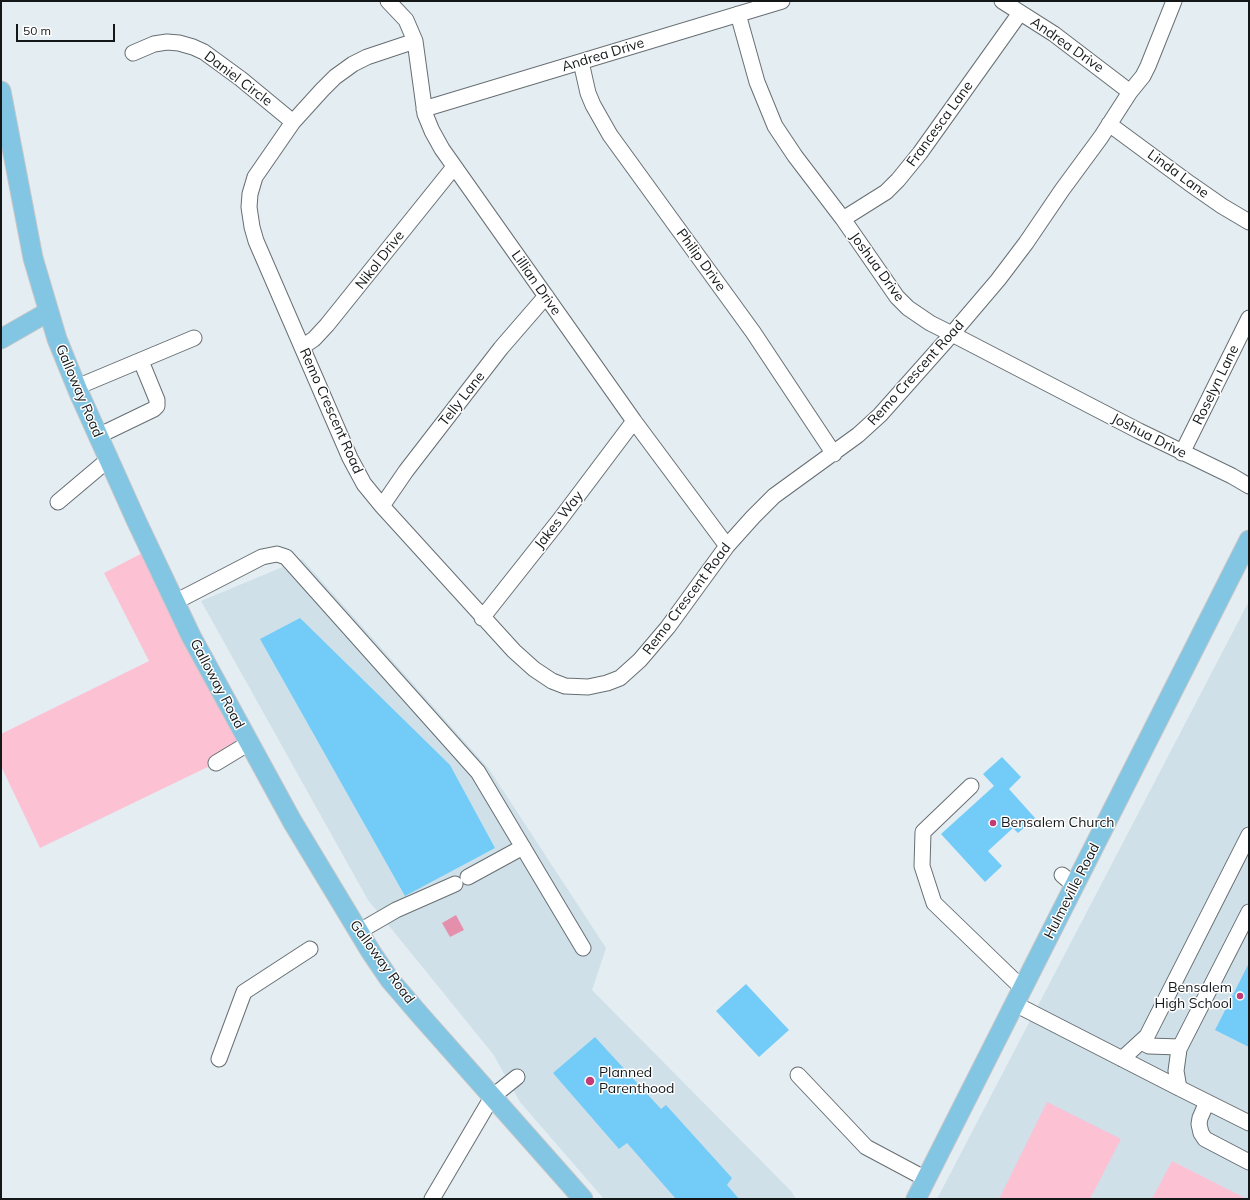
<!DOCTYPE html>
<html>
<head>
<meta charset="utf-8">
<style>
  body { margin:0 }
  #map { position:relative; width:1250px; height:1200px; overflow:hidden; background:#e4edf2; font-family:Mulish,sans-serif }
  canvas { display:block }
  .frame { position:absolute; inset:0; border:2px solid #141718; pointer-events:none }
  .scale { position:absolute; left:16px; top:24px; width:99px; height:18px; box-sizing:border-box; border:2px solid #141718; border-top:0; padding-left:5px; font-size:12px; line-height:14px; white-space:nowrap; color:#141718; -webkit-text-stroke:3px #fff; paint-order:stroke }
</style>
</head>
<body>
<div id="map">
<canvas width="1250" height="1200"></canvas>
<div class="frame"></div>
<div class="scale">50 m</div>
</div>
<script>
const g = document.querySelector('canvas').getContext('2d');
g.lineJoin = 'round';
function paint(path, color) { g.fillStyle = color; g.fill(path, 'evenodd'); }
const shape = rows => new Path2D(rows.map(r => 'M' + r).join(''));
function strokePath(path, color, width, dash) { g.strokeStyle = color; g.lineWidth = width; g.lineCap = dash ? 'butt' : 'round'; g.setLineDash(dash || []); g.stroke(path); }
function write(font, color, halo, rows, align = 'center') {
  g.font = font + ' Mulish,sans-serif'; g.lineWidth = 3; g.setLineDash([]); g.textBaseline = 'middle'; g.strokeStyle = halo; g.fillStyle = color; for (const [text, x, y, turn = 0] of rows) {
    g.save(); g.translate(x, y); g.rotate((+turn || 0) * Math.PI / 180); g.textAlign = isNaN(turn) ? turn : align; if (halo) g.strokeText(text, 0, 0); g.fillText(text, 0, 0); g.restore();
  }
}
paint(shape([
  [302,559,489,769,606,948,592,990,791,1191,796,1199,604,1199,520,1102,493,1054,368,900,201,601],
  [1249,601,1249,1199,937,1199]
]), '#cfe0e9');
paint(shape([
  [150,549,249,743,216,763,40,848,1,766,1,734,149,661,104,573],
  [1047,1102,1121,1139,1090,1199,999,1199],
  [1172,1161,1247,1199,1152,1199]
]), '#fcc2d4');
paint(shape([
  [456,915,464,930,450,937,442,923]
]), '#e490ad');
paint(shape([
  [300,618,450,765,495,848,405,896,260,639],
  [1002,757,1021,777,1009,789,1035,818,1018,833,1013,828,988,851,1002,866,985,882,941,834,994,786,983,774],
  [1249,963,1249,1047,1215,1030],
  [746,984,789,1030,759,1057,716,1011],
  [595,1037,661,1109,666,1105,732,1178,727,1185,739,1199,676,1199,627,1143,619,1149,553,1073]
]), '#73ccf8');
const minor = shape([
  [388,1,406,20,415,41,425,114,432,131,442,149,634,421,727,546],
  [1002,1,1054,34,1130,92],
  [738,14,757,82,775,126,795,156,843,219,897,297,908,308,930,323,952,334,1139,431,1232,476,1249,486],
  [415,41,367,57,353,64,335,77,322,90,293,122,255,177,250,194,249,207,252,227,256,241,350,458,364,484,382,506,514,651,534,669,552,681,565,686,588,687,607,683,620,678,640,660,668,627,727,546,753,517,774,496,858,435,880,415,952,334,998,280,1026,243,1062,190,1101,137,1130,92,1143,76,1148,66,1174,1],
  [133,53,154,44,167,42,179,43,193,47,204,52,241,79,293,122],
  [581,62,588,93,593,105,610,135,753,332,834,454],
  [424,109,782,1],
  [1109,124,1189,183,1222,206,1249,222],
  [843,219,886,192,898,180,920,153,1020,13],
  [302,347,314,339,327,325,454,167],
  [77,387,194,338],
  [98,436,154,409,157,406,157,400,141,361],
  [1182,453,1249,318],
  [58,502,109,459],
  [382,506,406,471,501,348,546,296],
  [175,602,262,557,277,554,286,557,478,772,583,948],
  [482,618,558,522,634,421],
  [216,763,249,743],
  [971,786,923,832,922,866,934,903,1023,989],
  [1062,875,1075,886],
  [468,877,523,847],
  [358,932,396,910,455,884],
  [1015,1004,1179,1088,1249,1123],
  [1141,1042,1149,1046,1180,1047],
  [219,1059,244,992,310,949],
  [1122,1059,1147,1036,1249,835],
  [798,1075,866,1147,926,1179],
  [1179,1088,1176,1071,1179,1049,1249,912],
  [1207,1102,1200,1118,1199,1124,1201,1133,1205,1139,1249,1162],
  [432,1199,492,1097,517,1077]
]);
const major = shape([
  [1,91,33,258,57,339,79,393,136,520,191,636,292,821,371,952,390,980,420,1015,583,1199],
  [1,339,48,312],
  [916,1199,1249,540]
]);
strokePath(minor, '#676f73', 17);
strokePath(major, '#c7c7c8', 21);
strokePath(minor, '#fff', 15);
strokePath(major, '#83c6e3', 19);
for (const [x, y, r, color] of [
  [993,823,4,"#c33a75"],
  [1240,996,4,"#c33a75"],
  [590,1081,5,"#c33a75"]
]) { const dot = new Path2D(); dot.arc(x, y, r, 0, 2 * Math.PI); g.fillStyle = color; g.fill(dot); strokePath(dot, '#fff', 1.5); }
write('14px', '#141718', '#fff', [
  ["Andrea Drive",1067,45,35],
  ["Andrea Drive",603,55,-17],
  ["Daniel Circle",238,79,37],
  ["Francesca Lane",940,124,-54],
  ["Linda Lane",1178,174,36],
  ["Nikol Drive",380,260,-52],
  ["Philip Drive",701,260,54],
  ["Joshua Drive",877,267,54],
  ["Lillian Drive",536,283,55],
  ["Remo Crescent Road",916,373,-48],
  ["Roselyn Lane",1216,385,-64],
  ["Galloway Road",79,391,67],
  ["Telly Lane",462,399,-52],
  ["Remo Crescent Road",331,411,66],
  ["Joshua Drive",1149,436,27],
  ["Jakes Way",559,520,-52],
  ["Remo Crescent Road",687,599,-53],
  ["Galloway Road",217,684,62],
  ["Hulmeville Road",1072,891,-63],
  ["Galloway Road",382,962,54]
]);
write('14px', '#141718', '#fff', [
  ["Bensalem Church",1001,823],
  ["Bensalem",1232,988,"right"],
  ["High School",1232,1004,"right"],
  ["Planned",599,1073],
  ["Parenthood",599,1089]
], 'left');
</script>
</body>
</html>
